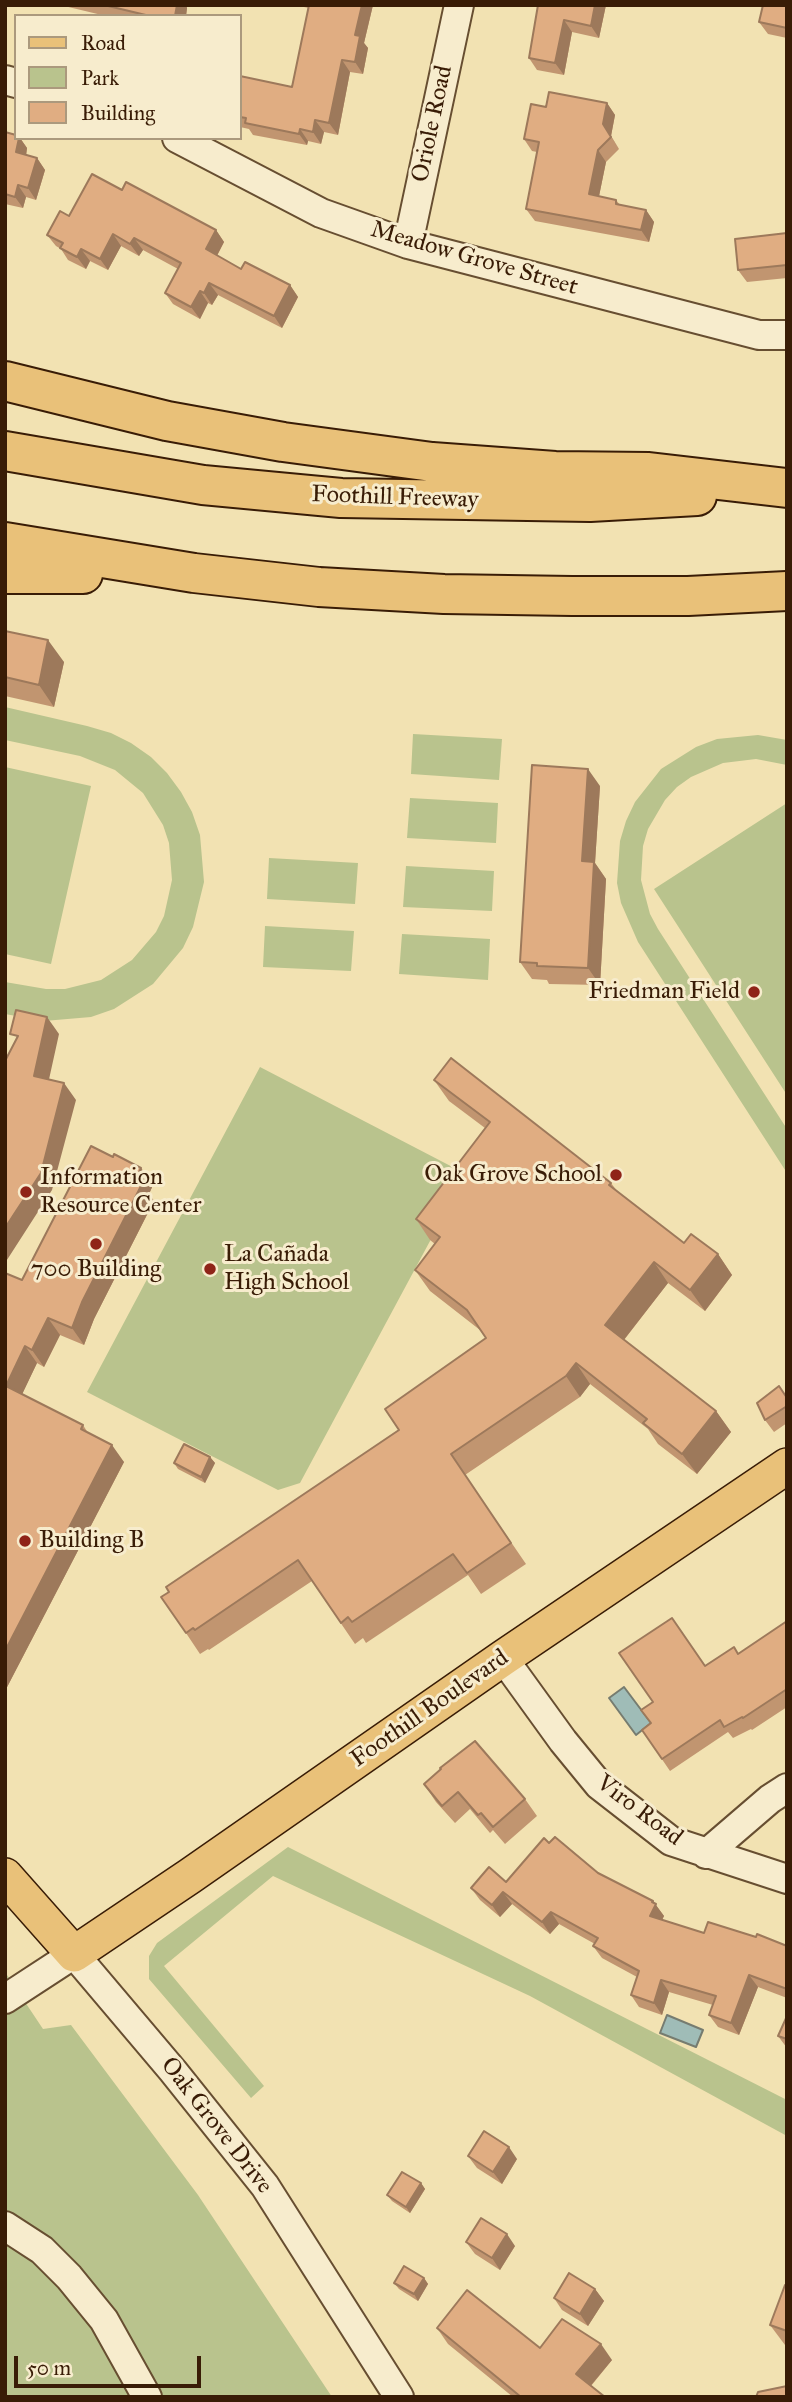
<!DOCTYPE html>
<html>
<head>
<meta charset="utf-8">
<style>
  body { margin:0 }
  #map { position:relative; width:792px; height:2402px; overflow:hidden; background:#f2e2b2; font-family:"IM FELL Great Primer",serif }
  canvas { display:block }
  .frame { position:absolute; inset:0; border:7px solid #391c06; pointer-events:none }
  .legend { position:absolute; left:14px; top:14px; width:228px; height:126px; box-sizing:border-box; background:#f7eccd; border:2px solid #ab997d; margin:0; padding:9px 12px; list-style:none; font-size:21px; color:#391c06 }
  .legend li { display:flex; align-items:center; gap:14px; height:35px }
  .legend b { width:35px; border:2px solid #ab997d }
  .scale { position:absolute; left:14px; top:2356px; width:187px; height:32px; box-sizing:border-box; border:4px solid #391c06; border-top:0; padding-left:9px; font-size:21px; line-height:24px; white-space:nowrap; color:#391c06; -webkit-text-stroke:5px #f7eccd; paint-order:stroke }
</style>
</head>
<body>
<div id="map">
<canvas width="792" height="2402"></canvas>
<div class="frame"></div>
<ul class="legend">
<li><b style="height:9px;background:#e9c179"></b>Road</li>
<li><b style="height:19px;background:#b9c38d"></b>Park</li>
<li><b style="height:19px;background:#e0ad82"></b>Building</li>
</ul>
<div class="scale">50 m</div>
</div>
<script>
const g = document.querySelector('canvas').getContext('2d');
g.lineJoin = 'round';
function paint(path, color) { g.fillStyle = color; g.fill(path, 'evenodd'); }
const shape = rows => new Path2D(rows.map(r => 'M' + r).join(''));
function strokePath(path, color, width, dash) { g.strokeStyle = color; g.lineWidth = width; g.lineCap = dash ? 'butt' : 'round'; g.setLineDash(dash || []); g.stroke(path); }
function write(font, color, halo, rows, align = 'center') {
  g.font = font + ' "IM FELL Great Primer",serif'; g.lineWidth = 6; g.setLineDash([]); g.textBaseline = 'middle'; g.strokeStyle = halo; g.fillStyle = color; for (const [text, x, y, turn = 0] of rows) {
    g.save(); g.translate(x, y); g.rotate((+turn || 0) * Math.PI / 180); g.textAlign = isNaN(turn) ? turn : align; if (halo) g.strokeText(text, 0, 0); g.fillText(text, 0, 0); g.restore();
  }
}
paint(shape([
  [5,707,87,726,111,733,131,743,151,757,167,773,181,792,192,812,200,835,204,882,193,927,183,948,153,984,114,1009,91,1017,44,1021,5,1014,5,982,46,989,65,989,101,980,132,960,156,932,164,916,172,880,169,843,163,825,143,793,115,770,80,756,5,740],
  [413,734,502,739,499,780,411,774],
  [758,735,787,740,787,765,756,759,723,763,691,777,677,787,665,800,648,829,643,846,641,880,650,914,658,929,787,1129,787,1173,638,942,621,903,617,883,620,841,626,821,635,802,661,769,696,747,717,739],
  [5,767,91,786,51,964,5,954],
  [410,798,498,803,496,843,407,838],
  [787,803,787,1095,654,889],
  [269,858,358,863,355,904,267,899],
  [406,866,494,871,492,911,403,907],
  [265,926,354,931,351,971,263,967],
  [402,934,490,939,488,980,399,974],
  [260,1067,466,1174,300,1483,278,1490,87,1392],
  [288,1847,787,2100,787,2136,530,1996,273,1876,164,1966,264,2086,251,2098,149,1979,149,1956,157,1943],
  [5,1972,43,2029,71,2025,198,2195,332,2397,5,2397]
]), '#b9c38d');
const water = shape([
  [624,1687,651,1723,636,1735,609,1698,624,1687],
  [667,2015,703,2030,696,2047,660,2033,667,2015]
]);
paint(water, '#9fbcb7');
strokePath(water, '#767c70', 2);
const minor = shape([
  [5,80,16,83],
  [177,138,321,213,408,244,759,335,787,335],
  [408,244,459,5],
  [503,1658,563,1741,599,1785,671,1841,787,1879],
  [706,1854,770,1799,787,1788],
  [5,1999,74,1954,173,2071,265,2186,399,2397],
  [5,2226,42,2250,69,2277,104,2320,147,2397]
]);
const major = shape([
  [5,1876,74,1954,190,1876,503,1658,787,1466]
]);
const highway = shape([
  [5,381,167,421,283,442,432,462,555,471,649,472,787,488],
  [5,451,203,485,341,498,590,502,697,496],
  [5,542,194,573,319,587,444,594,572,596,688,596,787,591],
  [5,574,83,574]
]);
strokePath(minor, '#674e31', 32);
strokePath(major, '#391c06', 38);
strokePath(highway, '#391c06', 42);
strokePath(minor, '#f7eccd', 28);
strokePath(major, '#e9c179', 35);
strokePath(highway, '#e9c179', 38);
paint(shape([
  [60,5,186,5,187,8,186,16,106,16],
  [294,5,373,5,364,43,368,48,363,74,350,72,338,135,324,132,321,144,308,141,307,145,253,135,249,129,240,127,240,76,292,87,309,8],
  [538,5,606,5,599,38,572,32,564,75,537,70,529,58],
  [787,5,787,38,768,34,759,22],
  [607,103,615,115,611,136,619,149,606,162,599,196,616,200,620,205,646,210,654,222,649,242,535,221,526,209,537,152,532,151,524,139,546,107],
  [5,132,16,138,20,138,27,148,26,155,37,158,45,170,36,200,26,197,23,208,5,204],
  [122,190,216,230,224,242,217,256,241,269,290,285,298,297,282,328,218,295,212,305,208,303,200,319,173,304,165,293,178,269,143,250,139,256,121,246,108,270,90,261,86,269,68,260,61,249,56,246,47,235,69,216],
  [787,233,787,278,747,282,738,270],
  [5,631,64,662,54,707,5,696],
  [600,786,595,863,606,879,600,985,549,984,547,980,532,979,520,962],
  [434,1080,611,1183,617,1191,684,1243,718,1254,732,1275,705,1311,668,1283,624,1340,716,1411,731,1432,697,1474,658,1444,648,1429,590,1384,580,1397,465,1475,526,1564,481,1594,468,1575,366,1643,363,1638,355,1644,312,1581,209,1650,208,1649,200,1654,186,1633,399,1430,486,1338,480,1330,430,1291,415,1270,435,1244,430,1240,416,1219,485,1128,449,1101],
  [113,1157,141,1168,153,1185,149,1194,154,1201,94,1319,84,1345,60,1335,44,1367,37,1363,22,1394,83,1425,88,1433,124,1462,5,1691,22,1280],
  [787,1397,787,1423,774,1432,765,1420],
  [210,1457,215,1463,205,1483,178,1469,174,1463],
  [787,1621,787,1707,752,1730,751,1729,733,1738,728,1732,670,1771,642,1730,651,1723,705,1666,738,1654],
  [424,1784,525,1799,537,1816,505,1844,493,1830,490,1833,470,1809,455,1823,436,1802],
  [549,1843,598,1873,653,1901,664,1916,662,1920,704,1933,787,1946,787,1998,758,1987,739,2035,718,2027,709,2015,713,2005,669,1992,662,2015,639,2007,631,1995,637,1977,602,1958,593,1946,595,1944,559,1924,550,1934,512,1904,500,1917,480,1900,471,1888,506,1882],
  [787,2016,787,2048,778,2036],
  [468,2156,517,2159,502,2184,477,2168],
  [421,2183,425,2189,410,2213,392,2201,387,2195],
  [466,2242,515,2246,500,2270,475,2254],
  [424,2278,428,2284,418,2301,399,2289,394,2283],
  [787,2286,787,2346,785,2345,770,2325],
  [595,2289,604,2301,588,2326,562,2310,554,2298],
  [437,2328,540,2348,612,2360,591,2386,605,2397,513,2397,448,2344]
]), '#c19570');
paint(shape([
  [177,5,186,5,187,8,186,16,175,16],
  [362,5,373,5,364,43,368,48,363,74,355,62,355,35],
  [595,5,606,5,599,38,591,26],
  [564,20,572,32,564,75,555,63],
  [342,60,350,72,338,135,329,123],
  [607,103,615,115,611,136,619,149,603,124],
  [315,120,324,132,321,144,313,132],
  [300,129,308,141,307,145,299,134],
  [19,138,20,138,27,148,25,164,16,152],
  [598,150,606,162,597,206,589,194],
  [37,158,45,170,36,200,28,188],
  [18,185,26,197,23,208,15,197],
  [646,210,654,222,649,242,641,230],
  [216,230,224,242,214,261,206,249],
  [113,234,121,246,108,270,100,259],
  [134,238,143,250,139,256,130,244],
  [81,249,90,261,86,269,77,257],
  [209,283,218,295,212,305,204,293],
  [290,285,298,297,282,328,274,316],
  [200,291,208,303,200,319,191,307],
  [48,640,64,662,54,707,39,685],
  [588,769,600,786,595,863,606,879,600,985,588,968,582,861],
  [47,1017,59,1034,46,1093,34,1076],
  [64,1083,76,1100,52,1190,5,1263,5,1228],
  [141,1168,153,1185,149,1194,154,1201,94,1319,84,1345,72,1328,82,1302],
  [718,1254,732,1275,705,1311,690,1290],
  [654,1262,668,1283,619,1346,605,1325],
  [48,1318,60,1335,44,1367,32,1350],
  [25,1346,37,1363,18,1403,6,1386],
  [576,1363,590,1384,580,1397,566,1376],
  [716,1411,731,1432,697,1474,682,1454],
  [112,1445,124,1462,5,1691,5,1651],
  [210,1457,215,1463,205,1483,201,1477],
  [503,1892,512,1904,500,1917,492,1905],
  [653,1901,664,1916,658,1928,650,1916],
  [551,1912,559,1924,550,1934,542,1922],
  [749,1975,758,1987,739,2035,731,2023],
  [661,1980,669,1992,662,2015,654,2003],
  [509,2147,517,2159,502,2184,493,2172],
  [421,2183,425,2189,410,2213,406,2207],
  [507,2234,515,2246,500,2270,492,2258],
  [424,2278,428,2284,418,2301,414,2294],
  [595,2289,604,2301,588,2326,580,2314],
  [601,2344,612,2360,587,2390,576,2374]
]), '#9d795b');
const building = shape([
  [104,5,177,5,175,16,150,16,104,5],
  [309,5,362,5,355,35,360,36,355,62,342,60,329,123,315,120,313,132,300,129,299,134,245,123,246,118,240,117,240,76,292,87,309,5],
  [538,5,595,5,591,26,564,20,555,63,529,58,538,5],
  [763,5,787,5,787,28,759,22,763,5],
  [549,92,607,103,603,124,611,137,598,150,589,194,616,200,616,204,646,210,641,230,526,209,539,142,524,139,531,104,546,107,549,92],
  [5,132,16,135,16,138,19,138,16,152,37,158,28,188,18,185,15,197,5,194,5,132],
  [92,174,122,190,126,182,216,230,206,249,241,269,245,262,290,285,274,316,209,283,204,293,200,291,191,307,165,293,181,263,134,238,130,244,113,234,100,259,81,249,77,257,60,248,63,243,47,235,60,211,69,216,92,174],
  [787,233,787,265,738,270,735,239,787,233],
  [5,631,48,640,39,685,5,677,5,631],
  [532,765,588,769,582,861,594,862,588,968,537,966,537,963,520,962,532,765],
  [16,1010,47,1017,34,1076,64,1083,41,1173,5,1228,5,1061,18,1036,10,1034,16,1010],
  [451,1058,611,1183,609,1185,684,1243,691,1234,718,1254,690,1290,654,1262,605,1325,716,1411,682,1454,643,1423,647,1419,576,1363,566,1376,451,1454,511,1543,467,1573,453,1554,352,1622,348,1617,341,1623,298,1560,195,1630,193,1628,186,1633,161,1597,169,1592,166,1587,399,1430,385,1409,486,1338,467,1310,415,1270,440,1237,416,1219,490,1122,434,1080,451,1058],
  [91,1146,113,1157,114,1154,141,1168,135,1181,142,1184,82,1302,72,1328,48,1318,32,1350,25,1346,6,1386,83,1425,81,1429,112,1445,5,1651,5,1273,22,1280,91,1146],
  [779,1386,787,1398,787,1406,765,1420,757,1403,779,1386],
  [184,1444,210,1457,201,1477,174,1463,184,1444],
  [672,1618,705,1666,734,1647,738,1654,787,1621,787,1689,743,1718,742,1717,724,1727,720,1720,662,1759,642,1730,651,1723,641,1710,653,1702,619,1653,672,1618],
  [475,1741,525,1799,493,1827,481,1813,478,1815,458,1792,442,1806,424,1784,441,1769,440,1768,475,1741],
  [555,1837,598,1873,653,1901,652,1902,656,1904,650,1916,704,1933,708,1922,756,1937,757,1934,787,1946,787,1989,749,1975,731,2023,709,2015,716,1996,661,1980,654,2003,631,1995,639,1971,593,1946,598,1938,551,1912,542,1922,503,1892,492,1905,471,1888,489,1867,506,1882,544,1838,549,1843,555,1837],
  [787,2016,787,2039,778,2036,787,2016],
  [484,2131,509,2147,493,2172,468,2156,484,2131],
  [402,2172,421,2183,406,2207,387,2195,402,2172],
  [481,2218,507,2234,492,2258,466,2242,481,2218],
  [404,2266,424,2278,414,2294,394,2283,404,2266],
  [569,2273,595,2289,580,2314,554,2298,569,2273],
  [785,2285,787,2286,787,2331,770,2325,785,2285],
  [467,2290,540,2348,562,2319,601,2344,576,2374,605,2397,521,2397,437,2328,467,2290],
  [787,2386,787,2397,756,2397,758,2392,787,2386]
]);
paint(building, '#e0ad82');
strokePath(building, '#9d795b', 2);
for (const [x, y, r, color] of [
  [754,992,7,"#8f2418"],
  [616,1175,7,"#8f2418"],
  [26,1192,7,"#8f2418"],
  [96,1244,7,"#8f2418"],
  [210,1269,7,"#8f2418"],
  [25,1541,7,"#8f2418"]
]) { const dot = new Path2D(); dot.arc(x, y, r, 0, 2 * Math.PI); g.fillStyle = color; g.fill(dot); strokePath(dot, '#f7eccd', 2.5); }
write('24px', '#391c06', '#f7eccd', [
  ["Oriole Road",433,124,-78],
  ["Meadow Grove Street",474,259,16],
  ["Foothill Freeway",395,498,2],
  ["Foothill Boulevard",430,1709,-35],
  ["Viro Road",639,1811,37],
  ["Oak Grove Drive",216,2126,52]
]);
write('24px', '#391c06', '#f7eccd', [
  ["Friedman Field",740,992,"right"],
  ["Oak Grove School",602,1175,"right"],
  ["Information",40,1178],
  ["Resource Center",40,1206],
  ["La Cañada",224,1255],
  ["High School",224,1283],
  ["700 Building",96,1270,"center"],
  ["Building B",39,1541]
], 'left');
</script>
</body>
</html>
